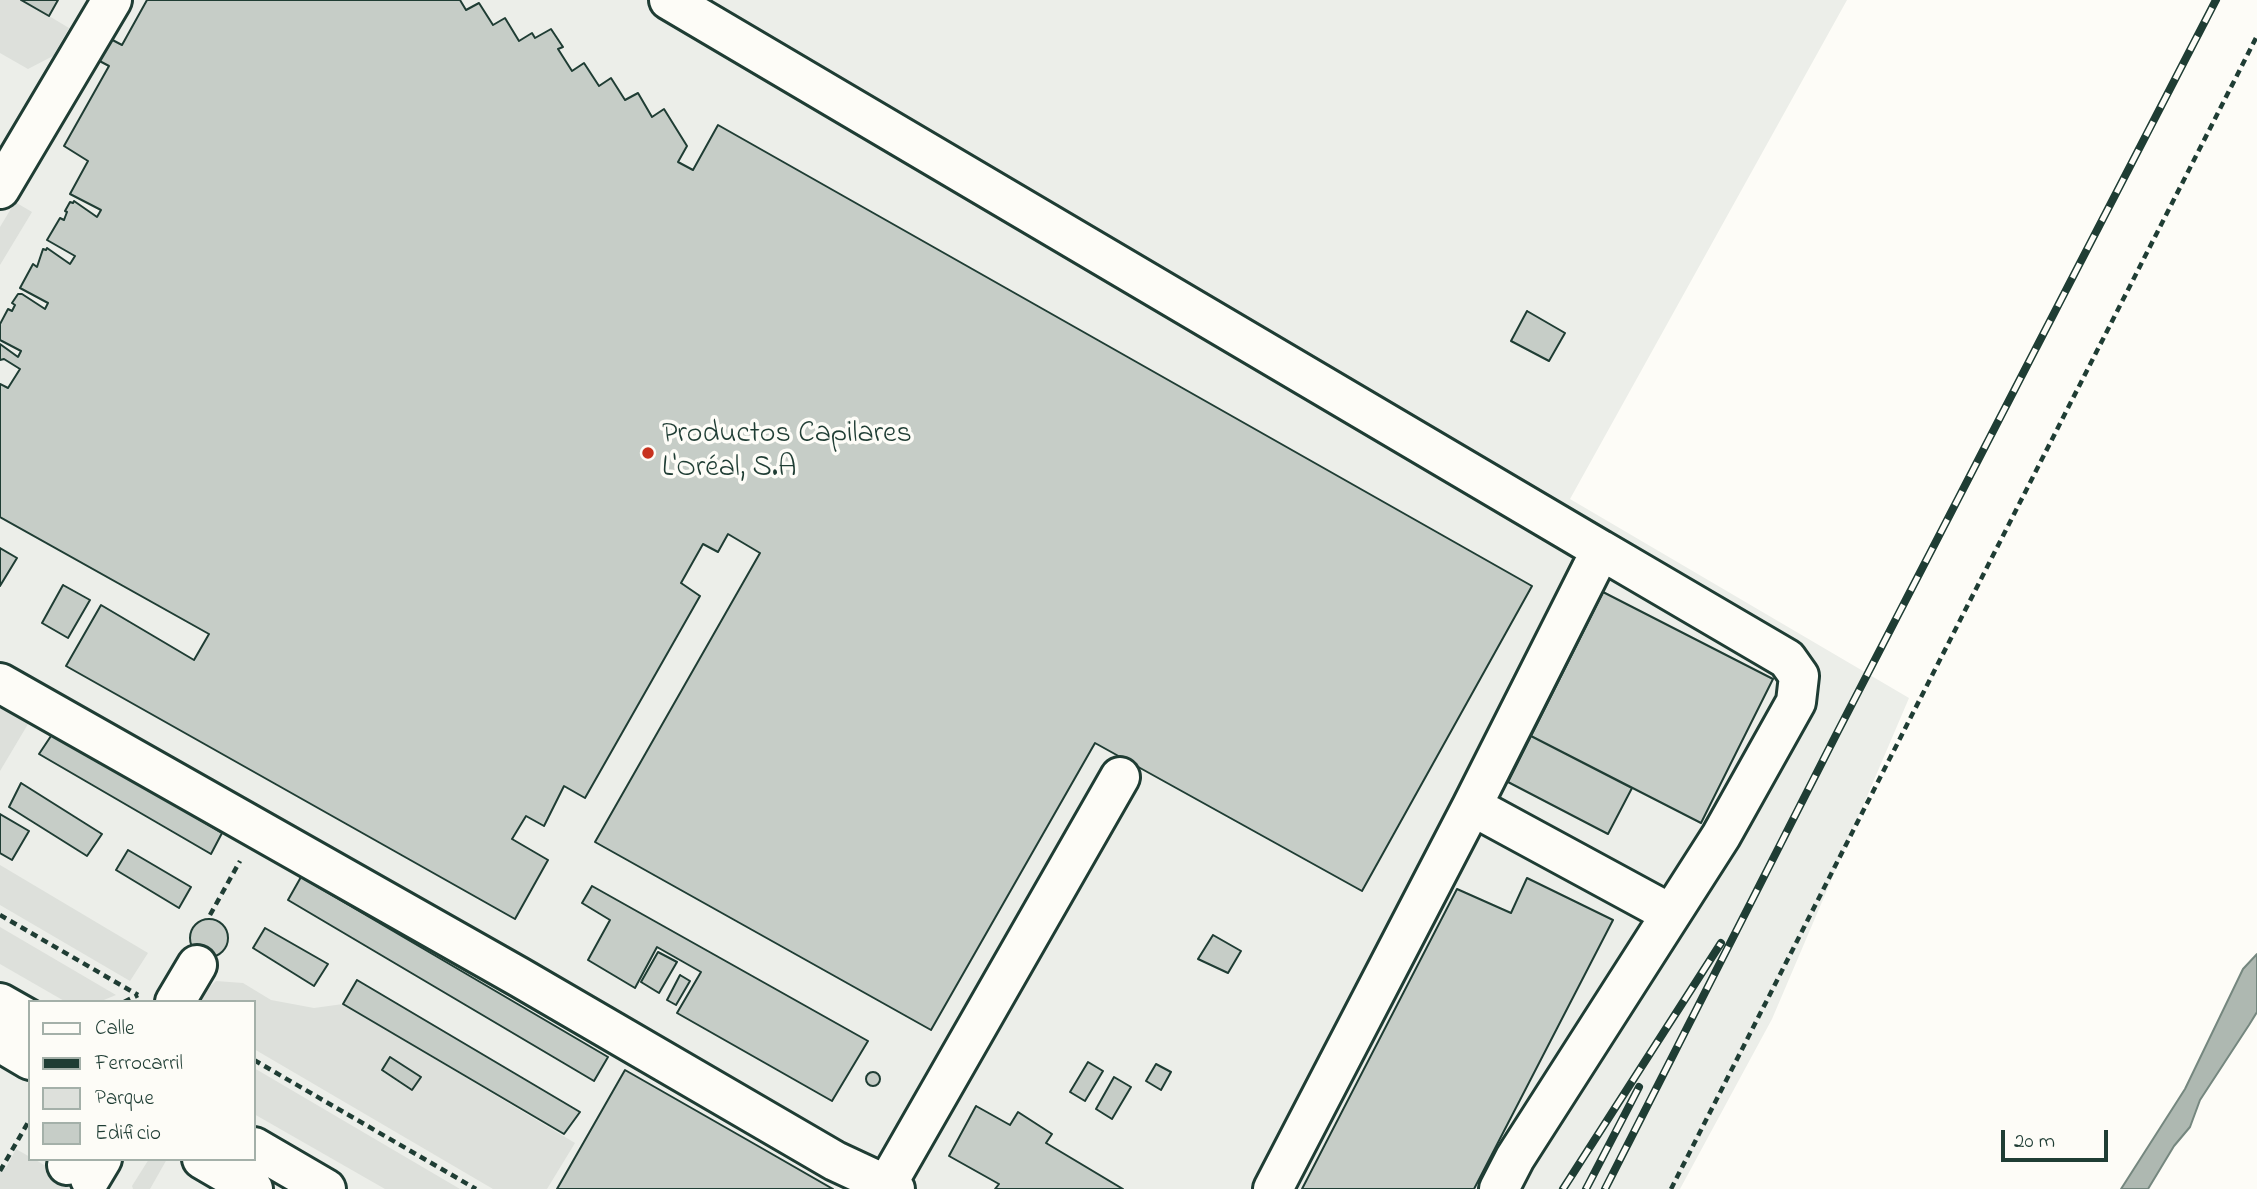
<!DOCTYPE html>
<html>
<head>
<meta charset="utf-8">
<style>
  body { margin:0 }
  #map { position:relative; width:2257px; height:1189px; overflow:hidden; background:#fdfcf7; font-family:"Indie Flower",sans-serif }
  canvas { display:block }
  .legend { position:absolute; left:28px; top:1000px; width:228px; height:161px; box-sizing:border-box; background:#fdfcf7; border:2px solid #a4b0a9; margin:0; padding:9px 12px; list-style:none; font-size:21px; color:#1f3d34 }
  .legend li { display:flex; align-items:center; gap:14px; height:35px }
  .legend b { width:35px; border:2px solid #a4b0a9 }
  .scale { position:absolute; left:2001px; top:1130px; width:107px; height:32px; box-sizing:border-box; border:4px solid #1f3d34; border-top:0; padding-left:9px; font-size:21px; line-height:24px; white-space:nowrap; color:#1f3d34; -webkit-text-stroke:5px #fdfcf7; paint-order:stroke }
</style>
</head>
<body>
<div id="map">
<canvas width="2257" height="1189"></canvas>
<ul class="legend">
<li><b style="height:9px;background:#fdfcf7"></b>Calle</li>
<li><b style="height:9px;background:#1f3d34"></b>Ferrocarril</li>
<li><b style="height:19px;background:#dde0db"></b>Parque</li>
<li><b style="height:19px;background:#c6cdc7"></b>Edificio</li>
</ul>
<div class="scale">20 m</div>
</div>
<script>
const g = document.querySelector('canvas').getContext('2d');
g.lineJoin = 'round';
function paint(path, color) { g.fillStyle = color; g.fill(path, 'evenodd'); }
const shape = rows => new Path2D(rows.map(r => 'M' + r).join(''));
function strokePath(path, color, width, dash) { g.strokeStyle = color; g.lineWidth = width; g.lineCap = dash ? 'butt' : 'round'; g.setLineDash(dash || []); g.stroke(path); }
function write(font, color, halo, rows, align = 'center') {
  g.font = font + ' "Indie Flower",sans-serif'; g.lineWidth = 7; g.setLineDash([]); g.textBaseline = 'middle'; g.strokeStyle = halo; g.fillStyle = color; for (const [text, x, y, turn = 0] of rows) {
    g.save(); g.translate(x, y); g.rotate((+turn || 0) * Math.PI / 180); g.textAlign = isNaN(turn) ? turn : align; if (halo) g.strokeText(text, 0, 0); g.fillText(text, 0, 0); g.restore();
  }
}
paint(shape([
  [0,0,1847,0,1570,499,1909,698,1772,1019,1680,1189,0,1189],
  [30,1002,254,1002,254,1159,30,1159]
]), '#eceee9');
paint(shape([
  [0,0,58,0,49,16,69,28,53,56,28,69,0,53],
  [15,202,32,212,0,265,0,227],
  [0,700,31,719,0,771],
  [0,865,148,953,130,981,0,905],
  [0,927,116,995,99,1002,66,1002,0,964],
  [216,981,243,983,271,1000,314,1008,343,1004,575,1143,547,1189,493,1189,254,1049,254,1002,194,1002],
  [254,1068,460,1189,385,1189,254,1114],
  [16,1149,30,1157,30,1159,34,1159,85,1189,0,1189,0,1166,6,1168],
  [149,1159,167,1159,150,1189,133,1189,132,1186]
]), '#dde0db');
const water = shape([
  [2257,954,2257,1012,2249,1025,2200,1100,2190,1127,2174,1146,2148,1189,2121,1189,2185,1089,2243,969,2257,954]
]);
paint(water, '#aeb8b1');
strokePath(water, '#75877f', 2);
const building = shape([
  [21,0,58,0,49,16,21,0],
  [147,0,460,0,466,10,479,3,493,25,505,18,519,41,532,33,535,38,551,29,563,47,558,49,572,71,584,63,599,86,611,78,625,100,638,93,652,117,664,109,687,146,678,162,693,170,718,125,1532,586,1362,891,1095,743,931,1030,595,842,760,553,728,534,718,552,703,544,681,583,700,596,585,798,564,786,544,826,526,816,512,839,548,860,515,919,66,666,101,605,194,660,209,634,0,517,0,384,8,388,20,369,4,359,0,360,0,344,18,357,21,351,0,340,0,324,8,309,12,311,15,305,12,303,18,294,22,294,45,309,48,303,20,288,33,264,37,267,43,249,46,250,47,248,70,264,75,256,47,240,60,218,64,220,67,212,65,211,70,202,73,203,74,201,97,217,101,210,70,194,88,161,64,146,109,66,92,57,103,35,122,45,147,0],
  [1527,311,1565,333,1549,361,1511,341,1527,311],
  [0,548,17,558,0,586,0,548],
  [63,585,90,600,68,638,42,623,63,585],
  [1603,592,1773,679,1701,823,1531,736,1603,592],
  [53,733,222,833,211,854,39,754,53,733],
  [1531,736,1632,788,1608,834,1508,782,1531,736],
  [21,783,102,834,87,856,9,807,21,783],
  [0,814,29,831,12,860,0,853,0,814],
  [128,850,191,887,179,908,116,870,128,850],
  [301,877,608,1057,594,1081,288,900,301,877],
  [1527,878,1613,920,1474,1189,1302,1189,1457,889,1511,913,1527,878],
  [592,886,868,1041,832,1101,677,1013,701,972,657,947,635,988,588,960,610,920,582,903,592,886],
  '190 938a19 19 0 1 1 38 0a19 19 0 1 1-38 0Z',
  [265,928,328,964,314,986,253,948,265,928],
  [1213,935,1241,951,1228,973,1198,959,1213,935],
  [658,952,677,962,659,993,641,982,658,952],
  [680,975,690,981,676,1005,667,1000,680,975],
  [357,980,580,1112,564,1134,343,1004,357,980],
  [390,1057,421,1077,412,1090,382,1070,390,1057],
  [1088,1062,1103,1071,1085,1101,1070,1092,1088,1062],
  [1156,1064,1171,1072,1161,1090,1146,1081,1156,1064],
  [625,1070,758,1146,833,1189,557,1189,625,1070],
  '866 1079a7 7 0 1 1 14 0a7 7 0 1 1-14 0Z',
  [1114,1077,1131,1087,1112,1119,1096,1109,1114,1077],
  [976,1106,1010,1125,1018,1112,1052,1134,1046,1143,1123,1189,995,1189,999,1184,949,1156,976,1106]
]);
paint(building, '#c6cdc7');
strokePath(building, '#1f3d34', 2);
const minor = shape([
  [669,0,1601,550,1472,806,1273,1189],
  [0,189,112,0],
  [0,683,519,977,835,1161,895,1189],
  [1472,806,1671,914],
  [175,1002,197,965],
  [0,1003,30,1020],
  [0,1042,30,1060],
  [254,1147,326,1189],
  [202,1159,253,1189],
  [67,1165,70,1159],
  [90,1179,102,1159],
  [887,1184,1120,777],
  [1499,1189,1515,1158,1721,836,1796,702,1799,676,1787,659,1601,550]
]);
strokePath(minor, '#1f3d34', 44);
strokePath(shape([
  [0,915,138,995],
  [210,915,240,861],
  [124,1002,138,995],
  [254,1060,476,1189],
  [0,1171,30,1119],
  [1671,1189,2257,36]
]), '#1f3d34', 4.5, [7, 5]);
strokePath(minor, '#fdfcf7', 38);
const rail = shape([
  [1563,1189,1721,943],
  [1586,1189,1639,1087],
  [1605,1189,1837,733,2216,0]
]);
strokePath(rail, '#1f3d34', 8);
strokePath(rail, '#fdfcf7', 5, [16]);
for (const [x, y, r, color] of [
  [648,453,7,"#c8321e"]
]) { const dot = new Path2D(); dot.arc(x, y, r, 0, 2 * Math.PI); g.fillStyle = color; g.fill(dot); strokePath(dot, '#fdfcf7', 2.5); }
write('30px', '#1f3d34', '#fdfcf7', [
  ["Productos Capilares",662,436],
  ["L'Oréal, S.A",662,470]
], 'left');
</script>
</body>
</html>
